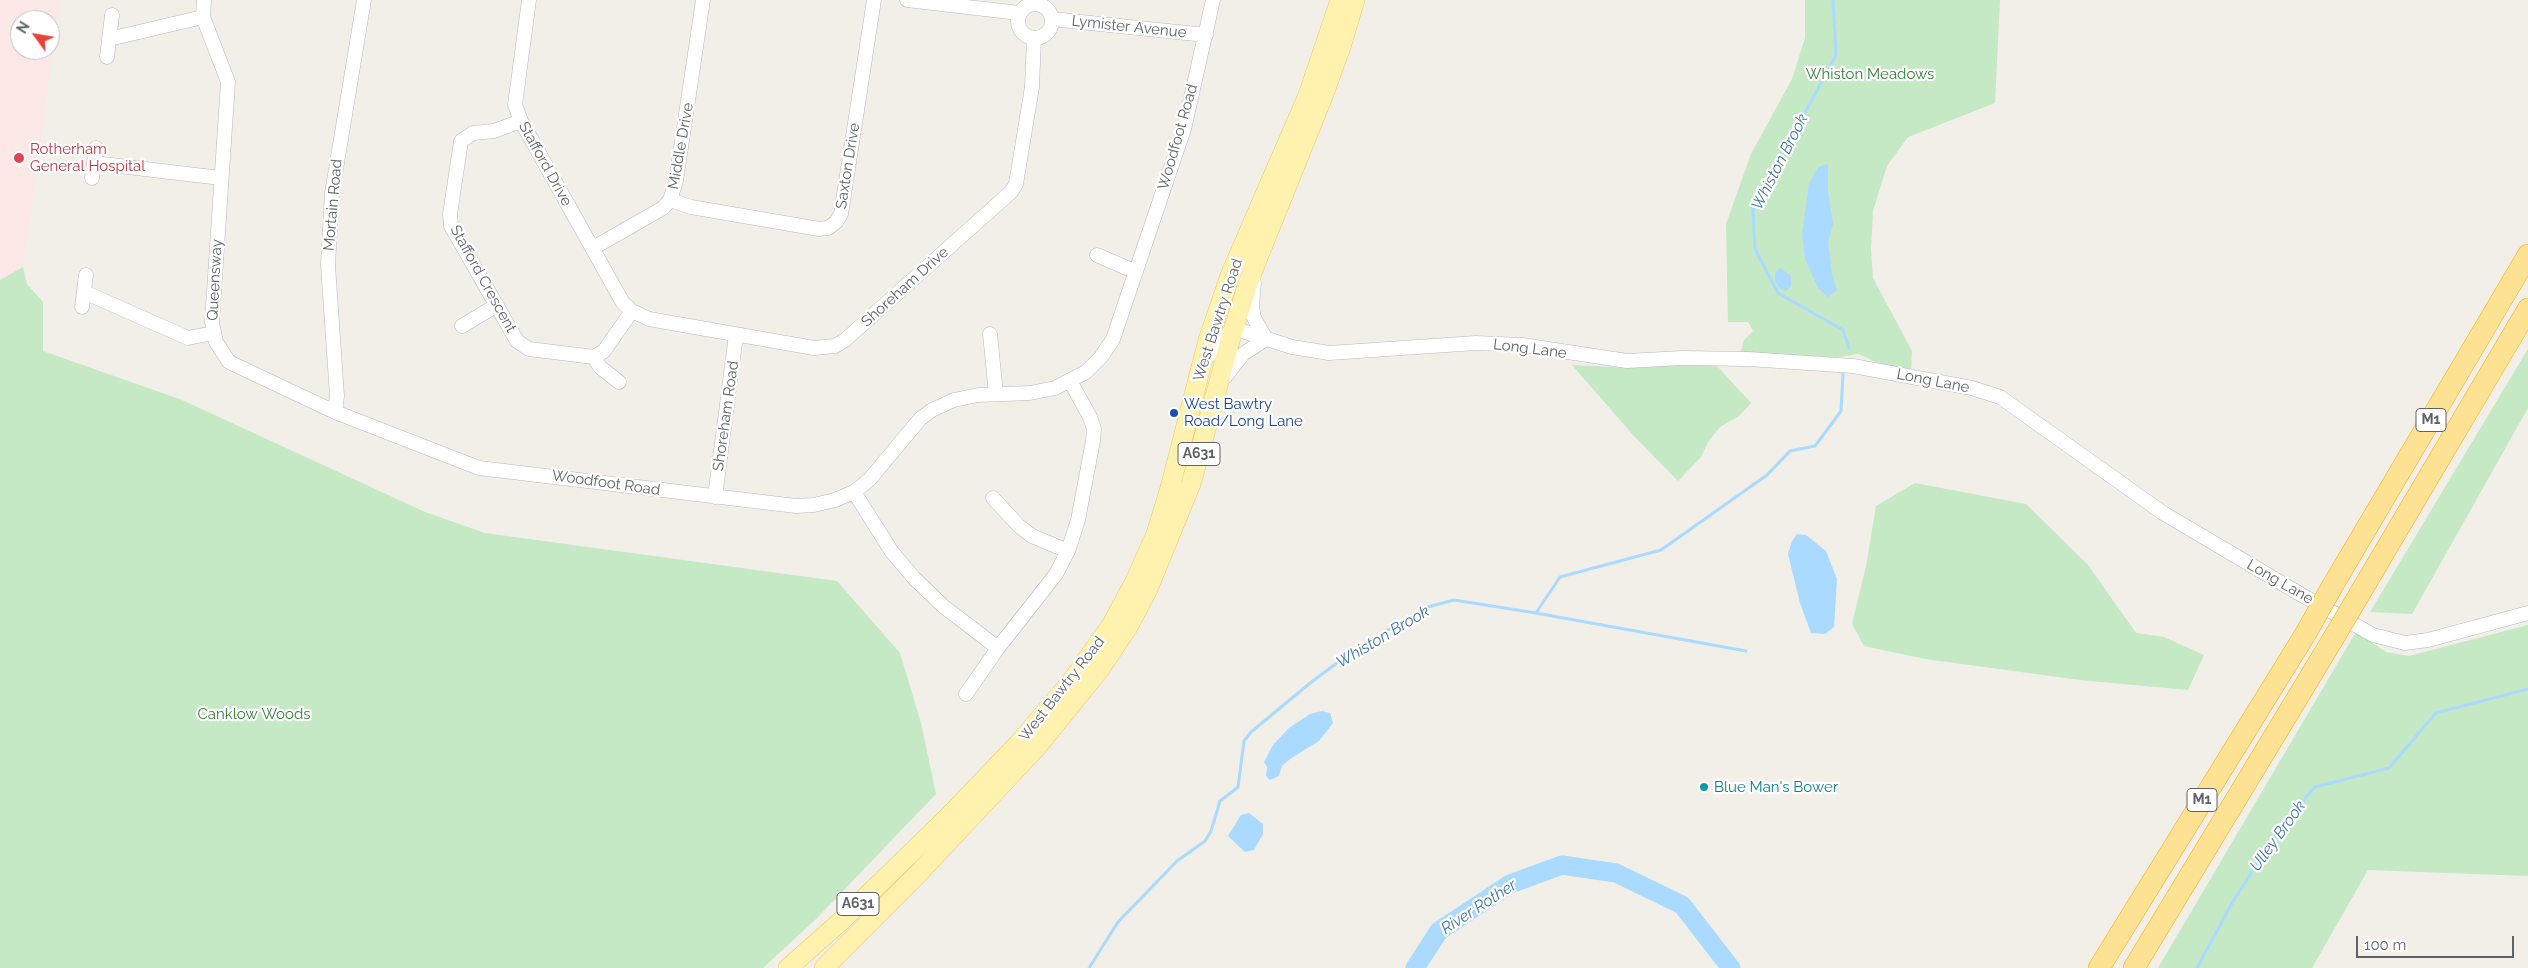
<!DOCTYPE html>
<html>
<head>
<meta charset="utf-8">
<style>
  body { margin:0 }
  #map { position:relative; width:2528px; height:968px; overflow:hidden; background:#f1efe8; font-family:Raleway,sans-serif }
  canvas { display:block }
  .north { position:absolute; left:10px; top:10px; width:50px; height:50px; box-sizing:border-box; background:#fff; border:1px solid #bfc1c3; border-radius:50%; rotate:302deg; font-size:14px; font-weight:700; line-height:20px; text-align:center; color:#5f6368 }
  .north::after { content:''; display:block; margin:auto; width:18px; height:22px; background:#ea4335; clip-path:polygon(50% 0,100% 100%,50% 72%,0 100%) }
  .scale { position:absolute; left:2356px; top:936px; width:158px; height:22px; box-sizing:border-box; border:2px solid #5f6368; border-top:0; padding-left:6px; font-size:15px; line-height:18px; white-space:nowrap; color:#5f6368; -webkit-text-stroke:4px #fff; paint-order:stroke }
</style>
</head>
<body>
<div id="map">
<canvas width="2528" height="968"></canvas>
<div class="north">N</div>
<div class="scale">100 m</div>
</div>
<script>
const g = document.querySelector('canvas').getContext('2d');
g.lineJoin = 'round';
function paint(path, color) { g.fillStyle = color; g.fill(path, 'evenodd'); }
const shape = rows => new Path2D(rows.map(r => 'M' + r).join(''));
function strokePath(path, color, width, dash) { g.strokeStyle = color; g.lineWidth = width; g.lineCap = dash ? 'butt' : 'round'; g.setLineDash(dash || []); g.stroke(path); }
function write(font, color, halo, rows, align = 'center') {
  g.font = font + ' Raleway,sans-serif'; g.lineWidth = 4.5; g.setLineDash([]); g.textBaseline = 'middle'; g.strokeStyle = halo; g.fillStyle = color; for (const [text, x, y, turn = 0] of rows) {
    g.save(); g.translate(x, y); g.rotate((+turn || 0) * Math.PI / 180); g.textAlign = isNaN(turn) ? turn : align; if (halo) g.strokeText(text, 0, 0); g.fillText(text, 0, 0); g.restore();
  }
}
paint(shape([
  [0,0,60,0,23,267,0,280],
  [20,20,50,20,50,50,20,50]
]), '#fce8e6');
paint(shape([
  [1805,0,2000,0,1995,103,1908,137,1887,166,1873,211,1871,249,1873,278,1912,351,1911,370,1882,365,1859,354,1825,359,1741,352,1744,340,1753,331,1748,322,1728,322,1726,224,1751,154,1792,79,1805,38],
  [23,267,27,284,43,302,43,351,182,400,425,512,485,533,837,581,900,653,921,723,936,794,816,919,763,968,0,968,0,280],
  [2528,349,2528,408,2412,614,2370,612],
  [1705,363,1718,367,1751,403,1739,416,1720,427,1708,442,1701,457,1678,481,1633,435,1572,365,1635,368],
  [1915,483,2026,504,2088,565,2136,633,2164,637,2204,655,2188,690,2080,680,1925,659,1864,646,1852,624,1866,566,1876,506],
  [2528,625,2528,876,2368,870,2312,968,2158,968,2356,632,2386,652,2409,656]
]), '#c5e8c5');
paint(shape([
  [1828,164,1828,191,1833,224,1828,242,1832,274,1837,290,1828,297,1818,288,1805,259,1802,234,1809,184,1818,167],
  [1780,268,1791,276,1791,286,1786,291,1779,288,1775,281,1775,273],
  [1797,534,1806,535,1826,551,1837,579,1834,627,1825,634,1811,633,1800,603,1788,554,1792,541],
  [1322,711,1330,713,1333,723,1319,741,1290,759,1282,766,1279,776,1270,780,1266,776,1267,767,1264,762,1273,745,1289,728,1310,714],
  [1249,813,1263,824,1263,834,1254,850,1245,852,1228,836,1241,815]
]), '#aadaff');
strokePath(shape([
  [1833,0,1836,55,1753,210,1755,249,1778,293,1843,330,1849,348],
  [1536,613,1746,651],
  [1089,968,1118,922,1177,861,1205,841,1211,831,1220,801,1238,787,1244,741,1251,732,1309,684,1350,653,1424,608,1454,600,1536,613,1560,577,1661,550,1767,475,1790,451,1815,446,1841,411,1843,374],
  [2197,968,2232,903,2280,828,2315,787,2389,768,2436,713,2528,689]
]), '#aadaff', 3);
strokePath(shape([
  [1415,968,1439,931,1510,884,1562,865,1616,873,1682,905,1731,968]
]), '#aadaff', 19);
const minor = shape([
  [204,0,203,17,228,82,212,322,216,342,229,362,335,412,479,468,796,506,814,505,835,500,854,492,869,480,920,419,932,410,954,400,978,395,1030,393,1055,388,1086,372,1101,357,1113,339,1184,129,1213,0],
  [529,0,515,105,521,121,623,303,632,311,649,319,814,348,835,346,845,340,1011,192,1016,184,1032,87,1034,38],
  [907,0,1019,13],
  '1018 21a17 17 0 1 1 34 0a17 17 0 1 1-34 0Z',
  [1052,19,1206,35],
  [109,39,203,17],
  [107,57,112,15],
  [521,121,494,131,473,133,461,141,450,214,451,226,517,341,529,349,594,357,604,351,632,311],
  [94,163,221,178],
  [92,178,96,148],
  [670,200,691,207,819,229,828,228,836,222,841,214,874,0],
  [593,248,663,208,670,200,676,181,703,0],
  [1097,255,1136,272],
  [1254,283,1252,307,1254,318,1266,339],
  [84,292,188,338,213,333],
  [82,307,86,275],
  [462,326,497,305],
  [990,334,996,394],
  [594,357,600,367,619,382],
  [1206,359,1233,328,1292,347,1329,353,1476,343,1522,345,1627,361,1682,358,1748,359,1853,366,1972,388,2000,397,2163,513,2300,594,2373,635,2405,643,2428,640,2528,613],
  [1225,377,1243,354,1266,339],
  [335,412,337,396,328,265,332,193,364,0],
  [854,492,892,552,914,578,943,606,998,648,1056,574,1068,551,1078,520,1093,441,1094,429,1090,417,1070,381],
  [715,497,736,335],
  [993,498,1019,526,1032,536,1068,551],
  [966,694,998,648]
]);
const major = shape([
  [788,968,840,922,949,816,1019,743,1071,682,1112,624,1135,581,1156,534,1170,488,1208,340,1231,273,1308,95,1340,0],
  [824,968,917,875,1037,747,1100,669,1128,627,1148,589,1191,484,1230,341,1249,280,1322,99,1341,47,1355,0]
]);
const highway = shape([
  [2333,585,2528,255],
  [2359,595,2528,309],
  [2099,968,2306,633],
  [2134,968,2333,639]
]);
strokePath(minor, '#b5b8bc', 15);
strokePath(major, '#f2c960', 20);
strokePath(highway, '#f9ab00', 22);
strokePath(minor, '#fff', 14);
strokePath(major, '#fff2af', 19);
strokePath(highway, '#fde293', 21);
const highwayBridge = shape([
  [2306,633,2333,585],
  [2333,639,2359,595]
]);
strokePath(highwayBridge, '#f9ab00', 22, []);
strokePath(highwayBridge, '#fde293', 21);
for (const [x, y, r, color] of [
  [19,158,6,"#e0444e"],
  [1174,413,5,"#1a4fb4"],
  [1704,787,5,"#0f9aa8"]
]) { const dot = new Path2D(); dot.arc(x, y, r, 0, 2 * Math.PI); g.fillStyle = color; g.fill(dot); strokePath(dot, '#fff', 2); }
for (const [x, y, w] of [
  [2431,420,30],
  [1199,454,42],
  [2202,800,30],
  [858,904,42]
]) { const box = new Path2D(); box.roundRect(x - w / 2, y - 11.5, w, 23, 4); g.fillStyle = '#fff'; g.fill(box); strokePath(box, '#5f6368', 1); }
write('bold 14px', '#5f6368', null, [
  ["M1",2431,420],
  ["A631",1199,454],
  ["M1",2202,800],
  ["A631",858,904]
]);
write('15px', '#5f6368', '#fff', [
  ["Lymister Avenue",1129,27,6],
  ["Woodfoot Road",1178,137,-74],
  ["Middle Drive",681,146,-80],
  ["Stafford Drive",545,164,61],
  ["Saxton Drive",848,166,-81],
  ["Mortain Road",333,205,-85],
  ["Stafford Crescent",483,279,61],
  ["Queensway",215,280,-87],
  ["Shoreham Drive",905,287,-42],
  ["West Bawtry Road",1218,320,-72],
  ["Long Lane",1530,349,7],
  ["Long Lane",1933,381,11],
  ["Shoreham Road",726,416,-82],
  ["Woodfoot Road",606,483,8],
  ["Long Lane",2280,582,30],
  ["West Bawtry Road",1062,689,-52]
]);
write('15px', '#348238', '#fff', [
  ["Whiston Meadows",1870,74],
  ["Canklow Woods",254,714]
]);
write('15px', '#be3a42', '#fff', [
  ["Rotherham",30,149],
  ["General Hospital",30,166]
], 'left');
write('15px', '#164399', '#fff', [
  ["West Bawtry",1184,404],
  ["Road/Long Lane",1184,421]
], 'left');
write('15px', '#0d838f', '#fff', [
  ["Blue Man's Bower",1714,787]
], 'left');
write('italic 16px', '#4174aa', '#fff', [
  ["Whiston Brook",1780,162,-63],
  ["Whiston Brook",1383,637,-31],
  ["Ulley Brook",2278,836,-54],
  ["River Rother",1479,907,-33]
]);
</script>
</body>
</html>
